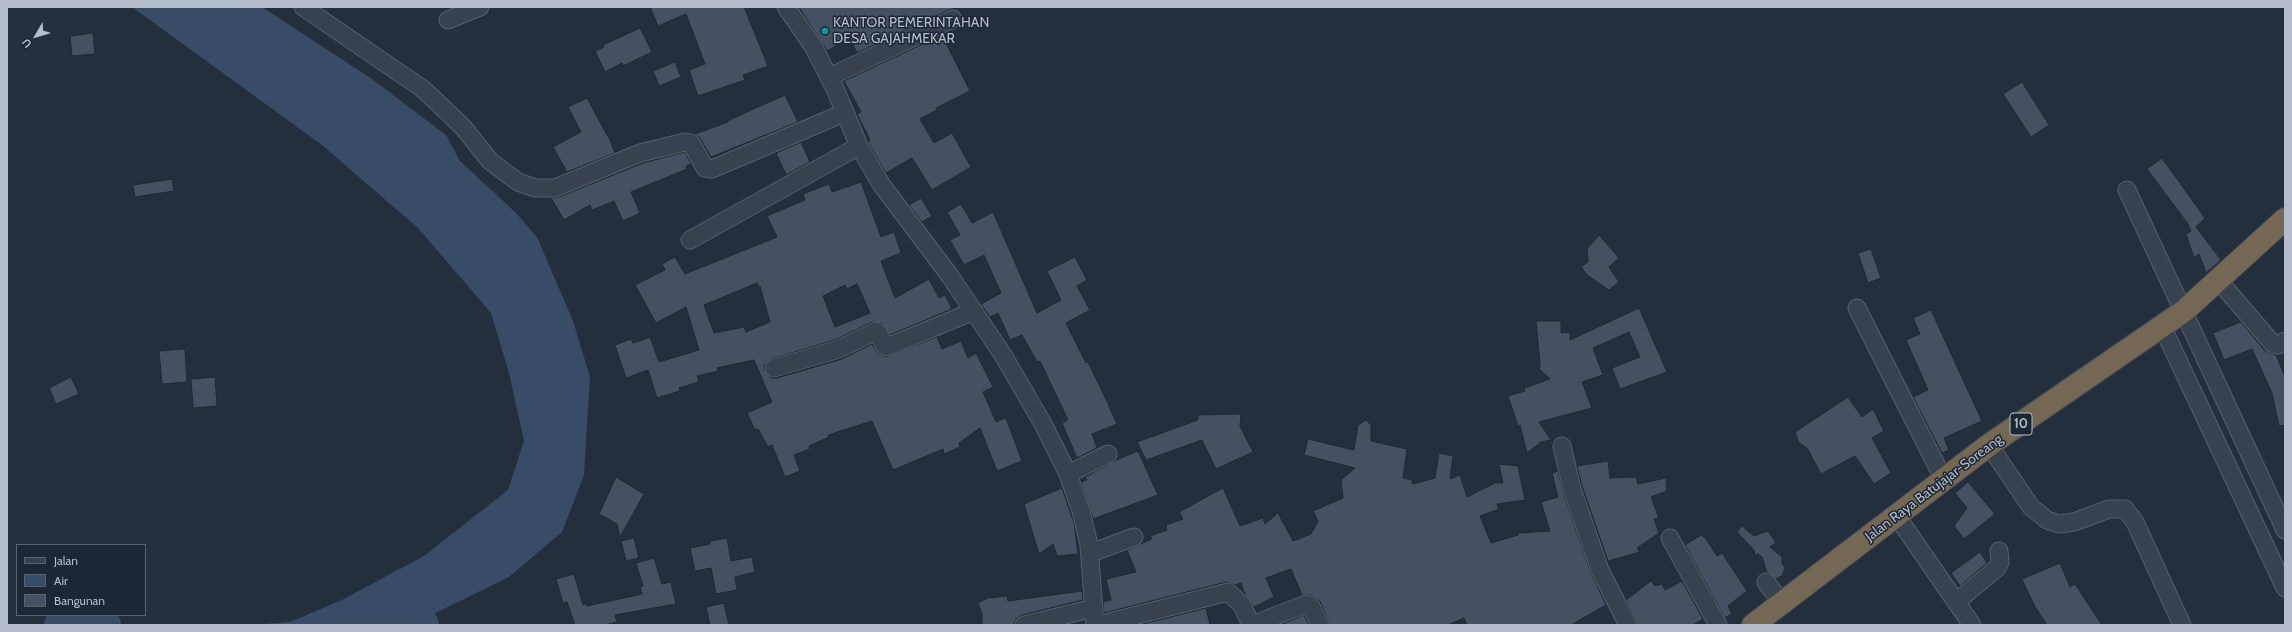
<!DOCTYPE html>
<html>
<head>
<meta charset="utf-8">
<style>
  body { margin:0 }
  #map { position:relative; width:2292px; height:632px; overflow:hidden; background:#242f3e; font-family:Cabin,sans-serif }
  canvas { display:block }
  .frame { position:absolute; inset:0; border:8px solid #b4bcc9; pointer-events:none }
  .legend { position:absolute; left:16px; top:544px; width:130px; height:72px; box-sizing:border-box; background:#1d2633; border:1px solid #59626f; margin:0; padding:5px 7px; list-style:none; font-size:12px; color:#b4bcc9 }
  .legend li { display:flex; align-items:center; gap:8px; height:20px }
  .legend b { width:20px; border:1px solid #59626f }
  .north { position:absolute; left:16px; top:16px; width:40px; height:40px; -webkit-text-stroke:3px #1d2633; paint-order:stroke; rotate:232deg; font-size:11px; font-weight:700; line-height:16px; text-align:center; color:#b4bcc9 }
  .north::after { content:''; display:block; margin:auto; width:14px; height:18px; background:#b4bcc9; clip-path:polygon(50% 0,100% 100%,50% 72%,0 100%) }
</style>
</head>
<body>
<div id="map">
<canvas width="2292" height="632"></canvas>
<div class="frame"></div>
<ul class="legend">
<li><b style="height:5px;background:#38414e"></b>Jalan</li>
<li><b style="height:11px;background:#394c67"></b>Air</li>
<li><b style="height:11px;background:#455162"></b>Bangunan</li>
</ul>
<div class="north">U</div>
</div>
<script>
const g = document.querySelector('canvas').getContext('2d');
g.lineJoin = 'round';
function paint(path, color) { g.fillStyle = color; g.fill(path, 'evenodd'); }
const shape = rows => new Path2D(rows.map(r => 'M' + r).join(''));
function strokePath(path, color, width, dash) { g.strokeStyle = color; g.lineWidth = width; g.lineCap = dash ? 'butt' : 'round'; g.setLineDash(dash || []); g.stroke(path); }
function write(font, color, halo, rows, align = 'center') {
  g.font = font + ' Cabin,sans-serif'; g.lineWidth = 3; g.setLineDash([]); g.textBaseline = 'middle'; g.strokeStyle = halo; g.fillStyle = color; for (const [text, x, y, turn = 0] of rows) {
    g.save(); g.translate(x, y); g.rotate((+turn || 0) * Math.PI / 180); g.textAlign = isNaN(turn) ? turn : align; if (halo) g.strokeText(text, 0, 0); g.fillText(text, 0, 0); g.restore();
  }
}
paint(shape([
  [132,7,262,7,372,79,446,135,460,161,515,212,537,237,573,321,590,377,584,475,562,532,509,577,411,625,252,625,290,622,342,600,424,556,508,490,524,441,509,373,491,313,418,228,322,145]
]), '#394c67');
strokePath(shape([
  [402,584,424,625],
  [59,625,86,623,106,625]
]), '#394c67', 30);
const building = shape([
  [650,7,744,7,768,66,743,75,745,80,698,96,689,70,705,64,686,14,658,26,650,7],
  [799,7,960,7,949,10,857,53,850,38,827,51,799,7],
  [640,28,652,52,623,66,622,63,605,72,595,51,604,47,603,45,640,28],
  [93,33,95,54,72,56,70,36,93,33],
  [942,35,970,91,936,108,937,110,920,119,934,143,952,133,971,167,932,190,912,158,886,173,868,142,870,140,857,114,861,112,844,81,942,35],
  [675,62,681,77,659,86,653,71,675,62],
  [2022,82,2049,125,2031,137,2003,94,2022,82],
  [785,95,798,122,711,157,700,138,695,134,728,122,727,121,785,95],
  [587,98,607,135,608,135,615,153,567,172,553,147,581,132,568,107,587,98],
  [801,142,810,162,786,175,776,153,801,142],
  [685,152,691,164,686,166,687,169,631,192,640,213,623,221,614,201,592,210,590,205,564,220,551,198,559,197,643,163,685,152],
  [2162,158,2205,218,2196,227,2221,260,2206,273,2199,254,2194,258,2186,234,2191,231,2188,224,2147,169,2162,158],
  [172,179,174,191,135,197,133,185,172,179],
  [861,182,881,237,894,232,901,253,881,261,895,298,929,279,939,298,945,295,952,309,890,335,882,323,872,322,835,340,771,359,764,365,765,371,771,378,777,378,842,359,872,344,878,353,886,357,937,337,942,349,961,341,968,358,976,353,993,387,983,392,996,422,1006,418,1022,461,997,471,980,428,959,443,960,447,944,454,943,449,893,470,872,421,828,435,829,437,809,446,810,449,794,455,800,471,785,477,772,445,768,447,758,429,755,430,747,413,772,402,754,360,717,368,718,371,697,376,699,382,679,388,680,391,657,398,648,370,626,378,615,345,631,339,633,343,650,337,659,362,699,350,686,307,656,323,635,285,665,270,662,264,675,257,685,274,777,237,767,216,805,200,803,194,829,184,832,192,861,182],
  [757,283,758,287,760,286,770,322,746,332,744,327,714,333,704,305,757,283],
  [857,284,870,313,835,327,823,296,845,285,847,289,857,284],
  [921,198,932,216,922,222,909,205,921,198],
  [961,204,972,223,993,212,1037,313,1061,300,1047,271,1075,257,1087,280,1077,286,1090,310,1066,323,1086,363,1088,362,1103,393,1117,424,1092,434,1097,448,1077,458,1062,423,1068,420,1040,361,1037,362,1022,335,1010,340,998,313,990,317,981,304,1001,293,984,255,964,265,950,240,960,235,947,212,961,204],
  [1599,235,1619,258,1609,267,1619,282,1609,290,1587,275,1581,267,1588,262,1587,249,1599,235],
  [1871,249,1881,278,1868,283,1858,253,1871,249],
  [1639,308,1667,372,1620,389,1612,368,1640,357,1629,332,1593,348,1603,375,1582,382,1592,408,1539,422,1551,440,1541,442,1527,453,1520,425,1518,426,1508,396,1525,391,1524,388,1550,379,1539,369,1540,364,1536,321,1561,321,1561,333,1570,332,1570,340,1639,308],
  [1931,310,1982,421,1944,438,1949,450,1942,453,1913,397,1928,390,1906,340,1920,334,1913,318,1931,310],
  [2241,322,2265,351,2276,355,2285,377,2285,425,2279,426,2272,393,2252,349,2224,360,2213,333,2241,322],
  [185,349,187,382,162,384,159,351,185,349],
  [71,377,79,394,56,404,49,388,71,377],
  [215,377,217,406,193,408,191,379,215,377],
  [1848,397,1862,417,1873,409,1884,431,1872,438,1891,473,1874,484,1855,456,1821,474,1807,448,1799,443,1795,432,1848,397],
  [1241,414,1240,426,1253,452,1216,469,1202,440,1146,460,1137,442,1198,420,1198,415,1241,414],
  [1366,420,1371,425,1371,441,1407,449,1403,478,1412,480,1413,484,1435,478,1439,453,1453,456,1450,479,1460,475,1467,497,1495,483,1503,483,1499,464,1518,466,1525,500,1497,504,1499,509,1480,516,1491,543,1518,535,1518,533,1550,531,1541,502,1558,497,1552,473,1558,471,1563,492,1591,573,1606,605,1571,625,1467,625,1464,618,1448,625,1330,625,1320,601,1310,595,1302,595,1291,569,1266,578,1274,597,1254,607,1245,594,1241,583,1235,585,1226,582,1104,613,1103,602,1111,600,1106,579,1136,572,1127,550,1152,539,1150,536,1167,530,1166,525,1183,519,1179,512,1223,488,1240,526,1263,518,1265,524,1278,513,1293,541,1311,534,1318,521,1313,511,1343,498,1341,480,1355,468,1304,455,1308,439,1354,450,1358,425,1366,420],
  [1138,451,1158,495,1093,519,1081,482,1087,480,1085,477,1116,460,1138,451],
  [1608,461,1610,478,1636,477,1638,484,1666,478,1667,491,1651,497,1659,518,1654,519,1659,533,1637,548,1640,552,1608,561,1582,486,1577,466,1608,461],
  [616,477,644,494,620,537,617,524,599,514,616,477],
  [1968,482,1995,514,1964,539,1954,526,1967,508,1955,493,1968,482],
  [1062,488,1074,523,1078,554,1057,556,1053,544,1039,554,1024,504,1062,488],
  [1742,526,1754,536,1768,531,1776,543,1770,547,1782,557,1782,563,1785,568,1782,576,1776,579,1767,572,1762,557,1758,554,1755,555,1754,550,1737,532,1742,526],
  [1701,535,1706,539,1717,556,1722,553,1747,591,1728,606,1732,614,1725,618,1685,545,1701,535],
  [634,538,639,558,626,561,621,541,634,538],
  [727,538,731,561,752,557,755,572,735,577,737,590,716,594,711,568,695,571,690,548,710,544,710,541,727,538],
  [1980,552,1987,563,1960,586,1951,573,1980,552],
  [654,558,662,584,671,582,676,604,615,615,617,622,605,625,575,625,567,602,563,603,556,579,574,574,583,605,586,603,587,606,642,594,640,587,643,586,636,563,654,558],
  [2060,563,2070,587,2075,584,2102,625,2047,625,2034,605,2022,579,2060,563],
  [1651,581,1655,586,1662,584,1665,590,1682,581,1703,619,1693,625,1638,625,1626,600,1651,581],
  [1082,591,1083,600,1022,615,1017,618,1013,625,982,625,982,614,978,603,988,598,1007,596,1008,601,1082,591],
  [724,603,729,625,710,625,706,607,724,603],
  [1206,608,1210,625,1139,625,1206,608],
  [1304,615,1309,625,1280,625,1304,615]
]);
paint(building, '#455162');
strokePath(building, '#1f2835', 1);
const minor = shape([
  [303,7,423,89,463,127,490,161,518,182,535,188,555,188,640,153,685,142,691,143,705,168,712,169,844,113],
  [786,7,813,46,836,91,859,146,881,184,950,276,1003,355,1043,424,1068,474,1081,511,1089,545,1095,625],
  [448,20,480,7],
  [829,77,953,19],
  [2127,190,2285,530],
  [690,240,859,146],
  [2219,281,2273,344,2278,345,2285,341],
  [1857,308,1944,480],
  [2162,326,2285,588],
  [774,368,839,349,876,331,878,332,884,345,887,347,974,311],
  [1989,445,2031,507,2047,520,2059,524,2074,522,2109,509,2125,509,2135,522,2182,625],
  [1562,446,1572,489,1600,570,1628,625],
  [1068,474,1108,454],
  [1896,515,1972,625],
  [1670,538,1718,625],
  [1091,553,1134,537],
  [1766,582,1781,602],
  [1956,602,1997,568,2000,562,1999,551],
  [1024,625,1094,608],
  [1098,625,1228,592,1242,605,1251,625],
  [1252,625,1306,604,1311,606,1320,625]
]);
const highway = shape([
  [1753,625,1989,445,2184,311,2285,219]
]);
strokePath(minor, '#565f6c', 19);
strokePath(highway, '#434c59', 24);
strokePath(minor, '#38414e', 17);
strokePath(highway, '#746855', 22);
for (const [x, y, r, color] of [
  [825,31,4,"#0f9aa8"]
]) { const dot = new Path2D(); dot.arc(x, y, r, 0, 2 * Math.PI); g.fillStyle = color; g.fill(dot); strokePath(dot, '#1d2633', 1.5); }
for (const [x, y, w] of [
  [2021,424,22]
]) { const box = new Path2D(); box.roundRect(x - w / 2, y - 11, w, 22, 3); g.fillStyle = '#1d2633'; g.fill(box); strokePath(box, '#b4bcc9', 1); }
write('bold 13px', '#b4bcc9', null, [
  ["10",2021,424]
]);
write('14px', '#b4bcc9', '#1d2633', [
  ["KANTOR PEMERINTAHAN",833,23],
  ["DESA GAJAHMEKAR",833,39]
], 'left');
write('14px', '#b4bcc9', '#1d2633', [
  ["Jalan Raya Batujajar-Soreang",1934,488,-37]
]);
</script>
</body>
</html>
